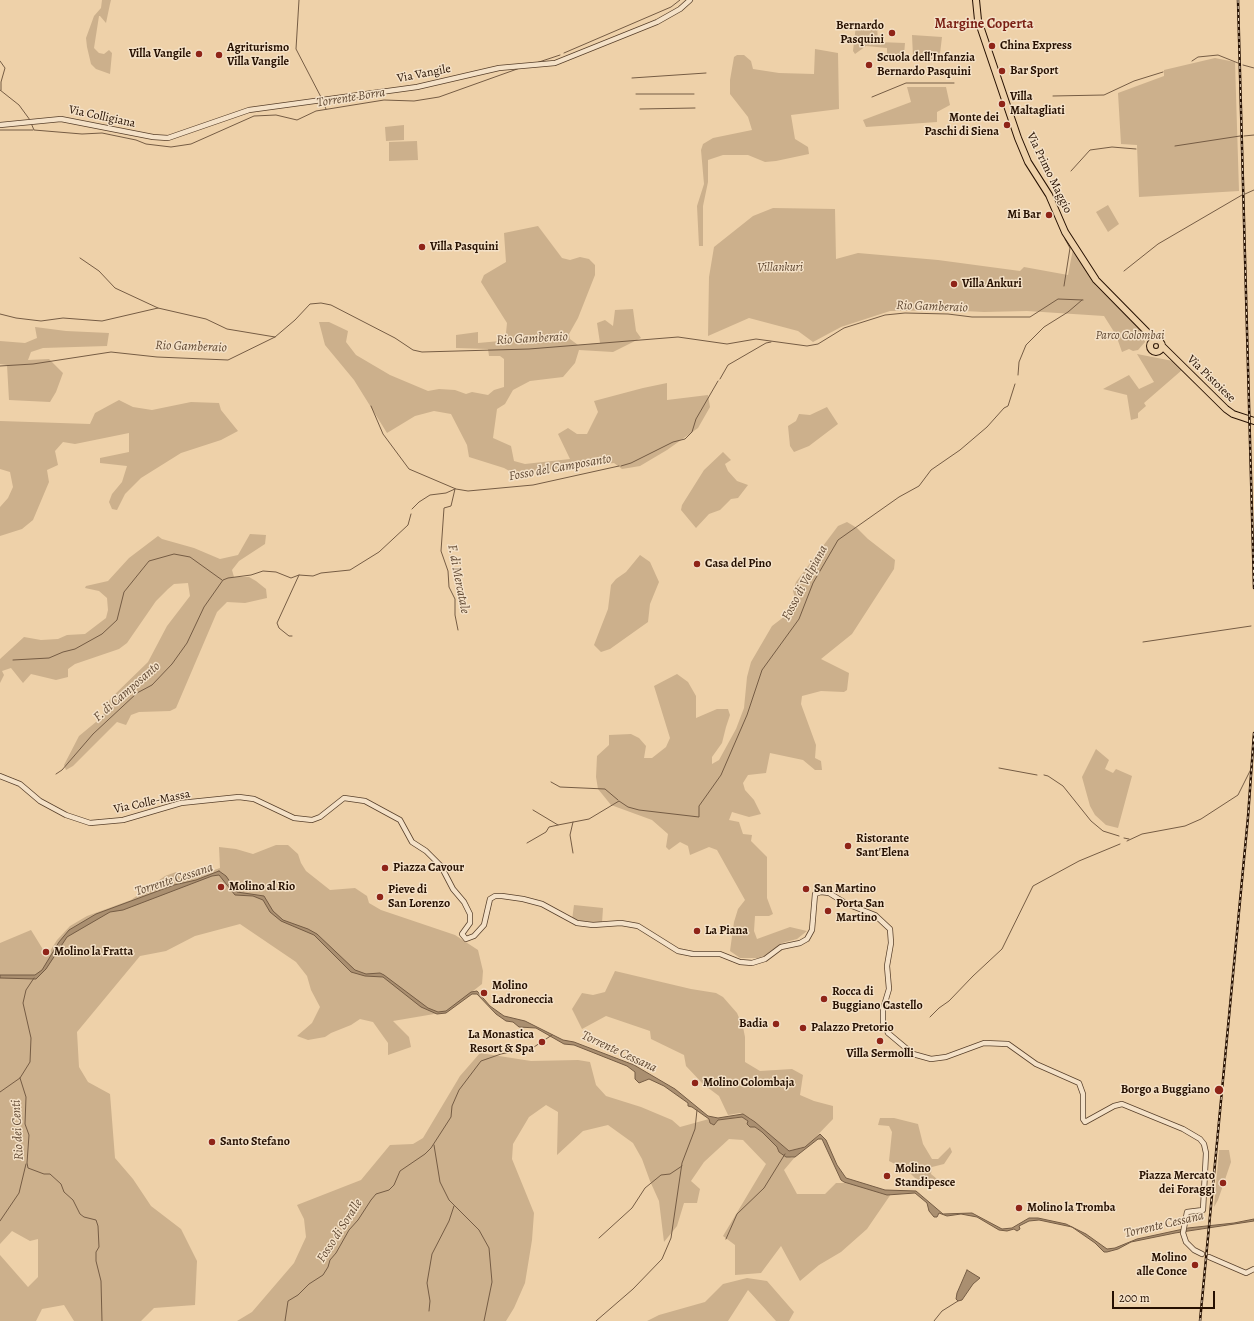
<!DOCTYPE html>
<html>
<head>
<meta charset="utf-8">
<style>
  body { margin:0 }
  #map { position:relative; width:1254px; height:1321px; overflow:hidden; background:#eed1a9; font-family:Alegreya,serif }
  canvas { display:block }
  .scale { position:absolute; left:1112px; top:1291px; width:103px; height:18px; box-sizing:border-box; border:2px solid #261001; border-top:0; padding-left:5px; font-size:12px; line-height:14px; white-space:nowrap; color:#261001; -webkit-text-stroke:3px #f4e1c7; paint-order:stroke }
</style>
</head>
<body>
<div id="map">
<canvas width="1254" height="1321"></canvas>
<div class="scale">200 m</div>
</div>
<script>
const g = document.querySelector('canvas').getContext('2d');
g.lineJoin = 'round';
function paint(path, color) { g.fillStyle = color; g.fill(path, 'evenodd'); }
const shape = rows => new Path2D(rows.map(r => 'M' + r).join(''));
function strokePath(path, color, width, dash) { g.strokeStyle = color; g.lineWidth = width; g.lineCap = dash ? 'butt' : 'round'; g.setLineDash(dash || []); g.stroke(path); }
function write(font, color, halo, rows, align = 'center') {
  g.font = font + ' Alegreya,serif'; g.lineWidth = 3; g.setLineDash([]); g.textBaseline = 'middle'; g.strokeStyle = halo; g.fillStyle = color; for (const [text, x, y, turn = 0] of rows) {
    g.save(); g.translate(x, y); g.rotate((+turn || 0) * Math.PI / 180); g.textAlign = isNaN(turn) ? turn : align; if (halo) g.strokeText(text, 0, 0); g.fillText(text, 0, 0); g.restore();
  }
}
paint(shape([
  [102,0,111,0,110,4,106,23,100,16,99,16,94,48,99,53,104,54,109,50,112,53,110,74,96,69,91,64,87,47,86,38,94,16,101,8],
  [856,25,877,25,878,42,905,43,904,55,887,54,887,48,866,46,855,54,853,51],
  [912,35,942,37,939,62,920,61,920,58,913,57],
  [815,49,838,53,839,109,791,115,795,139,808,147,809,154,776,161,765,162,748,155,723,155,708,160,708,182,703,206,703,246,699,246,697,206,704,184,701,150,703,144,713,138,752,130,748,117,730,94,730,80,734,57,737,55,744,55,751,61,753,69,779,73,814,74],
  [1215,58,1235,62,1239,191,1139,197,1137,145,1121,144,1118,93,1164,76,1164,70],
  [907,87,946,87,950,105,937,112,937,122,866,127,863,120,911,102],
  [404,125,404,140,386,141,385,127],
  [417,141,418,160,389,161,389,142],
  [1108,205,1119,224,1108,232,1096,212],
  [773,208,835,209,836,259,858,253,938,260,1020,271,1024,267,1068,275,1073,249,1096,286,1144,332,1145,342,1138,350,1133,351,1129,349,1122,352,1116,335,1104,316,1027,311,984,312,943,310,890,311,841,327,813,342,798,331,749,318,708,336,709,277,714,247,753,216],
  [538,226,562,258,570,260,580,257,589,259,595,265,595,275,578,318,569,334,570,339,578,345,600,343,597,323,605,320,613,326,615,310,633,309,636,331,641,338,613,352,579,350,575,363,563,377,530,381,513,390,505,404,497,409,493,438,511,446,514,461,525,464,570,459,558,434,568,428,577,434,587,434,598,412,594,401,643,388,667,383,667,400,708,395,710,407,698,428,667,450,640,466,622,469,614,463,513,473,504,468,469,457,467,445,451,414,434,411,415,416,387,433,354,380,325,345,319,322,329,322,348,331,346,342,356,355,390,375,428,391,439,389,455,390,466,394,472,392,488,395,494,390,504,387,504,359,500,356,489,356,488,349,456,348,456,335,478,332,478,343,500,341,506,333,507,323,481,282,484,275,506,262,504,233],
  [35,327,66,331,109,333,107,346,43,348,31,352,28,360,49,359,63,373,56,392,50,402,9,400,7,365,0,364,0,341,25,343,37,338],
  [1137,354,1173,361,1182,370,1144,403,1146,406,1138,413,1138,418,1131,420,1127,395,1103,389,1129,375,1139,389,1154,382],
  [119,400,133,407,152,410,191,402,219,403,221,410,238,431,221,440,181,453,141,478,125,494,117,510,112,509,109,502,112,494,122,482,127,466,100,463,100,458,129,452,129,433,75,444,63,442,55,451,58,465,47,470,49,482,33,520,22,529,0,536,0,507,8,498,13,487,10,472,0,469,0,421,90,424,95,413],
  [827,407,838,424,809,446,794,452,790,446,788,426,796,421,799,414,810,415],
  [723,452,731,460,725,464,728,471,737,481,748,485,738,498,731,499,720,510,709,514,696,528,681,510,682,505,704,470],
  [847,522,857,528,868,539,895,560,894,569,852,634,821,659,849,673,847,690,844,692,821,691,802,696,801,704,816,745,815,758,821,761,822,770,815,770,803,760,770,753,766,773,748,775,743,783,745,790,754,800,761,814,749,817,732,812,729,820,739,822,743,834,752,835,751,841,767,857,767,898,773,914,769,916,755,916,754,931,757,939,790,927,807,931,797,939,782,943,761,958,740,958,730,951,734,922,738,909,745,900,717,850,709,847,690,855,688,846,680,842,669,850,666,847,668,834,652,820,611,805,598,789,596,777,597,756,609,745,609,735,631,734,639,738,646,746,644,758,652,758,666,747,670,738,654,686,677,674,688,682,696,696,696,718,717,709,728,709,730,715,726,727,722,743,712,757,712,764,719,760,736,729,744,708,747,677,751,662,772,626,785,616,796,602,793,591,796,582,838,526],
  [250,534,266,535,265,544,239,561,232,570,234,577,249,577,256,581,266,589,267,598,245,603,227,602,217,612,176,708,170,711,139,712,131,715,126,725,117,722,73,766,66,770,64,765,79,736,102,717,110,699,148,662,167,626,190,596,188,583,174,584,168,589,156,601,127,643,119,649,75,664,68,669,68,677,56,680,31,674,23,683,11,668,2,671,4,675,0,683,0,659,24,637,41,640,58,639,67,635,85,634,106,618,108,610,107,598,99,591,85,588,86,586,108,581,129,558,158,536,162,539,194,548,220,559,238,555],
  [640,555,650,562,659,582,650,604,648,622,610,649,601,652,594,645,608,609,611,585,616,579,626,572],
  [1096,749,1109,760,1105,769,1113,773,1116,769,1132,776,1118,828,1106,825,1095,815,1090,806,1082,777],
  [276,845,288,845,298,854,301,863,306,871,330,890,355,888,367,896,369,903,381,910,455,935,478,950,483,971,482,984,446,1012,393,1021,409,1037,411,1047,388,1055,388,1043,373,1022,360,1019,351,1025,331,1033,325,1037,308,1040,297,1036,312,1023,320,1007,311,990,307,976,296,962,240,924,195,936,166,951,140,956,77,1032,79,1067,88,1082,110,1094,115,1158,133,1179,151,1206,181,1229,197,1261,195,1305,154,1308,141,1321,74,1321,64,1305,42,1309,36,1321,0,1321,0,1255,28,1287,38,1277,38,1239,30,1241,12,1231,0,1244,0,943,31,930,47,956,57,940,70,926,87,916,131,900,165,876,176,872,187,879,220,868,219,847,236,849,253,854],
  [574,905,603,908,602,923,572,920],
  [615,971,691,989,716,993,723,997,737,1013,743,1027,745,1037,745,1062,760,1071,792,1069,803,1075,800,1095,814,1101,833,1106,833,1119,807,1146,789,1151,750,1118,740,1113,728,1115,719,1096,703,1084,686,1066,684,1055,651,1039,650,1031,606,1016,582,1029,572,1009,582,993,593,995,605,992],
  [480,1053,531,1061,578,1060,590,1062,596,1085,606,1096,641,1107,672,1120,680,1127,709,1119,710,1123,714,1125,718,1120,742,1117,748,1121,750,1127,755,1127,762,1132,777,1147,779,1152,792,1158,795,1157,784,1170,797,1194,825,1194,836,1183,852,1183,891,1194,867,1229,841,1252,819,1265,800,1281,781,1246,761,1273,735,1275,735,1245,723,1236,766,1164,743,1140,729,1139,704,1162,691,1181,700,1189,697,1203,684,1203,677,1226,664,1242,659,1201,650,1181,642,1159,633,1143,608,1125,583,1131,557,1155,558,1112,546,1105,529,1117,513,1144,512,1159,534,1213,532,1240,525,1283,514,1308,506,1321,237,1321,252,1312,294,1263,306,1237,304,1219,297,1205,361,1180,390,1145,413,1144,423,1138,460,1076],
  [880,1118,894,1118,918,1124,923,1144,932,1159,938,1159,950,1147,952,1152,944,1164,932,1167,931,1174,937,1179,930,1183,919,1182,907,1170,889,1161,892,1132,889,1126,878,1125],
  [1219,1150,1229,1150,1231,1162,1218,1200,1214,1207],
  [747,1278,767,1281,794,1312,789,1321,776,1321,748,1290,728,1321,647,1321,659,1315,705,1302,723,1284]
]), '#ccb08c');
const water = shape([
  [219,871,226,876,237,892,264,896,273,911,283,920,308,929,317,934,355,970,366,974,380,973,384,975,428,1008,438,1012,446,1011,471,992,477,991,490,1006,504,1016,525,1021,563,1040,574,1042,634,1065,675,1089,708,1116,718,1118,743,1114,755,1122,789,1151,805,1147,820,1134,826,1140,837,1165,846,1178,885,1190,916,1191,943,1214,972,1213,1002,1229,1012,1228,1029,1218,1038,1218,1066,1224,1086,1234,1107,1249,1115,1248,1137,1239,1188,1228,1234,1223,1254,1219,1254,1221,1175,1233,1131,1242,1118,1249,1107,1252,1104,1252,1095,1243,1072,1227,1039,1220,1029,1221,1019,1226,1020,1229,1017,1231,1014,1229,1007,1231,999,1230,977,1217,961,1214,947,1216,939,1213,937,1217,934,1217,929,1211,927,1203,915,1193,887,1195,844,1182,841,1180,822,1139,818,1139,795,1157,786,1157,779,1152,777,1147,762,1132,755,1127,750,1127,747,1124,748,1121,742,1117,718,1120,714,1125,710,1123,709,1119,692,1107,688,1106,688,1103,664,1086,649,1079,639,1083,635,1079,635,1072,627,1066,574,1045,564,1044,536,1028,519,1027,513,1022,506,1021,496,1014,477,994,472,994,446,1013,437,1014,421,1007,383,977,365,976,351,972,314,935,281,921,270,912,263,900,253,896,235,895,219,875,212,876,123,910,110,912,67,937,46,969,36,979,0,978,0,975,35,975,42,970,59,942,69,930,96,914,174,885,196,880,219,871],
  [967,1270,980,1278,973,1284,962,1300,958,1301,956,1299,957,1293,967,1270]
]);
paint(water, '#aa8f70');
strokePath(water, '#755c44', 1);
strokePath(shape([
  [299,0,296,49,322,99],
  [564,53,671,7,680,0],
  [0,61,5,68,1,82,1,90],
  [1192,61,1198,57,1218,55,1238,63],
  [536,63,560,55],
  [1243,65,1254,68],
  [632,78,706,73],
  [0,90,19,105,30,120],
  [636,94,694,94],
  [1053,96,1104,95,1134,81,1163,72],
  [872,97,906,83,954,83],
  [323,102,326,109],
  [640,109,695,108],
  [31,123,34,130,82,134,102,133,136,140,146,144,171,147,191,144,254,116,276,115,297,120,316,111,384,100,414,101,439,97,520,68],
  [0,130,33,130],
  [1244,136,1254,135],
  [1175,146,1240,136],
  [1071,171,1090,150,1112,147,1136,149],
  [1245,194,1254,190],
  [80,258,99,271,115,288,158,308],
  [1124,271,1158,244,1242,195],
  [1064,286,1070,248,1065,239],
  [0,314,16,318,41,321,63,318,102,321,158,308,206,319,227,329,275,337],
  [0,366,33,364,111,352,157,357,228,360,275,337,295,320,310,304,321,303,331,305,395,338,413,350,422,352,529,349,678,337,727,344,756,339,807,346,818,344,844,328,885,315,905,313,948,314,972,317,1030,317,1058,299,1083,300],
  [1018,375,1019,362,1026,345,1044,327,1068,312,1082,300],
  [720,379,728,365,766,343,771,342],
  [371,406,383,434,409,469,456,489,468,491,533,485,619,466],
  [621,466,631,463,673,442,685,439,692,432,696,419,718,381],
  [455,489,451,506,444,508,441,551,448,571,449,587,455,599,455,615,458,630],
  [412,509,419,502,430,495,446,493,455,489],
  [292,636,289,636,279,628,277,623,299,575],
  [1143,642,1251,626],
  [13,660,49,658,63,652,75,649,102,634,117,620,124,592,149,561,174,554,190,557,222,580],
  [999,768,1037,775],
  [56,774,62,770,93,734,137,693,152,685,172,664,187,643,204,607,223,580,228,578,251,575,263,571,276,572,291,578,299,575,313,576,321,573,350,570,379,552,408,525,411,514],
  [1044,775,1048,776,1063,786,1091,821,1103,831,1119,836],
  [551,782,560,787,605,789,618,800],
  [533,810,558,825,589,819,619,801,628,807,639,810,699,817,699,806,721,775,747,715,762,670,799,619,813,583,838,540,899,497,919,486,931,470,960,450,987,427,1004,408,1008,406,1015,384],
  [1124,838,1129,839],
  [1127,841,1142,834,1185,826,1201,819,1238,795,1251,769],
  [527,843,546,832,549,827,558,825],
  [573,853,570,835,573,822],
  [930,1017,939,1008,949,1001,973,976,1002,949,1033,886,1079,861,1120,844],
  [20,1078,26,1097,25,1124,29,1135,27,1163,28,1168,44,1174,50,1174,61,1184,64,1192,73,1200,80,1214,84,1217,96,1220,98,1226,99,1247,96,1252,96,1261,101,1281,102,1321],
  [0,1092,20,1078,30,1062,31,1038,23,1003,26,990,34,978],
  [434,1145,440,1182,449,1200,479,1230,489,1248,492,1282,484,1321],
  [0,1221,19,1193,26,1164],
  [599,1238,632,1208,645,1188,661,1175,670,1174,682,1166],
  [726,1239,737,1214,764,1188,785,1154],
  [429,1311,430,1301,427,1283,432,1254,449,1221,454,1206],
  [285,1321,288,1301,298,1295,309,1284,323,1275,328,1267,330,1260,336,1253,349,1230,358,1220,371,1200,376,1194,389,1190,394,1185,400,1171,425,1154,431,1148,451,1117,452,1106,459,1090,481,1061,501,1054,534,1047,552,1035],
  [596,1321,633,1289,662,1259,671,1238,682,1163,695,1129,697,1110],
  [934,1321,942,1311,958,1301]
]), '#755c44', 1);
const tertiary = shape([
  [0,125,61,119,153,137,168,138,249,110,417,87,499,68,555,63,657,22,680,9,690,0],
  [0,776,20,784,40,801,66,815,90,823,123,820,181,803,239,797,254,799,294,818,312,820,320,817,344,798,365,801,400,820,412,842,426,851,441,866,453,889,464,902,470,914,470,923,462,934,466,939,474,936,484,925,490,899,495,896,502,896,523,899,542,904,577,923,593,925,621,923,638,926,678,951,693,954,720,954,740,962,752,963,765,959,781,947,800,943,807,939,812,930,815,894,821,892,829,893,847,904,875,915,890,929,891,943,887,966,889,989,883,1009,883,1022,888,1033,913,1054,931,1059,946,1057,984,1043,1008,1044,1036,1064,1079,1083,1083,1094,1083,1119,1085,1122,1114,1106,1122,1104,1183,1129,1200,1139,1204,1144,1206,1153,1203,1210,1187,1212,1183,1233,1186,1242,1194,1250,1202,1254],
  [1209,1257,1246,1273,1254,1269]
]);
const primary = shape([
  [976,0,978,20,1018,138,1028,162,1049,195,1065,232,1096,280,1155,340],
  '1150 346a6 6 0 1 1 12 0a6 6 0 1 1-12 0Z',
  [1162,346,1226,409,1233,414,1254,421]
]);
strokePath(tertiary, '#58402b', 6);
strokePath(primary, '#261001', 8);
strokePath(tertiary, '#f4e1c7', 4.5);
strokePath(primary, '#eed1a9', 6);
const rail = shape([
  [1238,0,1254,588],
  [1200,1321,1248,817,1254,733]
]);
strokePath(rail, '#261001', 2.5);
strokePath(rail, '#f4e1c7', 1, [3]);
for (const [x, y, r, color] of [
  [892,33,4,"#8f2418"],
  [992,46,4,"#8f2418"],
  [199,54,4,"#8f2418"],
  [219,55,4,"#8f2418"],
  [869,65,4,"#8f2418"],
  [1002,71,4,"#8f2418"],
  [1002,104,4,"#8f2418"],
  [1007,125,4,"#8f2418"],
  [1049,215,4,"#8f2418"],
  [422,247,4,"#8f2418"],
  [954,284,4,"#8f2418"],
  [697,564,4,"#8f2418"],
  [848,846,4,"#8f2418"],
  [385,868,4,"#8f2418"],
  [221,887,4,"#8f2418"],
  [806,889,4,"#8f2418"],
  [380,897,4,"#8f2418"],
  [828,911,4,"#8f2418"],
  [697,931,4,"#8f2418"],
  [46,952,4,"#8f2418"],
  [484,993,4,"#8f2418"],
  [824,999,4,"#8f2418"],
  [776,1024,4,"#8f2418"],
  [803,1028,4,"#8f2418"],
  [880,1041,4,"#8f2418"],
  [542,1042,4,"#8f2418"],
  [695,1083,4,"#8f2418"],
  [1219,1090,5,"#8f2418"],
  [212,1142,4,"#8f2418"],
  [887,1176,4,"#8f2418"],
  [1223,1183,4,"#8f2418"],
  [1019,1208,4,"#8f2418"],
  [1195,1265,4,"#8f2418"]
]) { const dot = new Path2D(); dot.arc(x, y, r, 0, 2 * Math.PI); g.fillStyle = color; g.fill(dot); strokePath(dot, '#f4e1c7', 1.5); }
write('bold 12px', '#261001', '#f4e1c7', [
  ["Bernardo",884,26,"right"],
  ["Pasquini",884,40,"right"],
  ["China Express",1000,46],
  ["Agriturismo",227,48],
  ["Villa Vangile",227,62],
  ["Villa Vangile",191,54,"right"],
  ["Scuola dell'Infanzia",877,58],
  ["Bernardo Pasquini",877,72],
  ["Bar Sport",1010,71],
  ["Villa",1010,97],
  ["Maltagliati",1010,111],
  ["Monte dei",999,118,"right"],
  ["Paschi di Siena",999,132,"right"],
  ["Mi Bar",1041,215,"right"],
  ["Villa Pasquini",430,247],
  ["Villa Ankuri",962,284],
  ["Casa del Pino",705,564],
  ["Ristorante",856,839],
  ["Sant'Elena",856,853],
  ["Piazza Cavour",393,868],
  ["Molino al Rio",229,887],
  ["San Martino",814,889],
  ["Pieve di",388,890],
  ["San Lorenzo",388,904],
  ["Porta San",836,904],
  ["Martino",836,918],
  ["La Piana",705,931],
  ["Molino la Fratta",54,952],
  ["Molino",492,986],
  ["Ladroneccia",492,1000],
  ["Rocca di",832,992],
  ["Buggiano Castello",832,1006],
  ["Badia",768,1024,"right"],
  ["Palazzo Pretorio",811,1028],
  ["La Monastica",534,1035,"right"],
  ["Resort & Spa",534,1049,"right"],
  ["Villa Sermolli",880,1054,"center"],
  ["Molino Colombaja",703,1083],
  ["Borgo a Buggiano",1210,1090,"right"],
  ["Santo Stefano",220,1142],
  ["Molino",895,1169],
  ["Standipesce",895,1183],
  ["Piazza Mercato",1215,1176,"right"],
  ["dei Foraggi",1215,1190,"right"],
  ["Molino la Tromba",1027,1208],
  ["Molino",1187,1258,"right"],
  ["alle Conce",1187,1272,"right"]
], 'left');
write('12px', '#261001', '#f4e1c7', [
  ["Via Vangile",424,74,-11],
  ["Via Colligiana",102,117,12],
  ["Via Primo Maggio",1049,173,64],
  ["Via Pistoiese",1211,379,44],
  ["Via Colle-Massa",152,802,-12]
]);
write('italic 12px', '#604832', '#f4e1c7', [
  ["Villankuri",780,268],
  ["Parco Colombai",1130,336]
]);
write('italic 13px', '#614933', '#f4e1c7', [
  ["Torrente Borra",351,98,-9],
  ["Rio Gamberaio",932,307,2],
  ["Rio Gamberaio",532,339,-3],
  ["Rio Gamberaio",191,347,2],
  ["Fosso del Camposanto",560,468,-10],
  ["F. di Mercatale",458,579,79],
  ["Fosso di Valpiana",805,583,-62],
  ["F. di Camposanto",127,692,-41],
  ["Torrente Cessana",174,880,-18],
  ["Torrente Cessana",619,1052,25],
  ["Rio dei Centi",18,1130,-93],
  ["Torrente Cessana",1164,1225,-13],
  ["Fosso di Soralle",340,1231,-57]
]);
write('bold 14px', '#7a1f14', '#f4e1c7', [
  ["Margine Coperta",984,25]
]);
</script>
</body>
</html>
